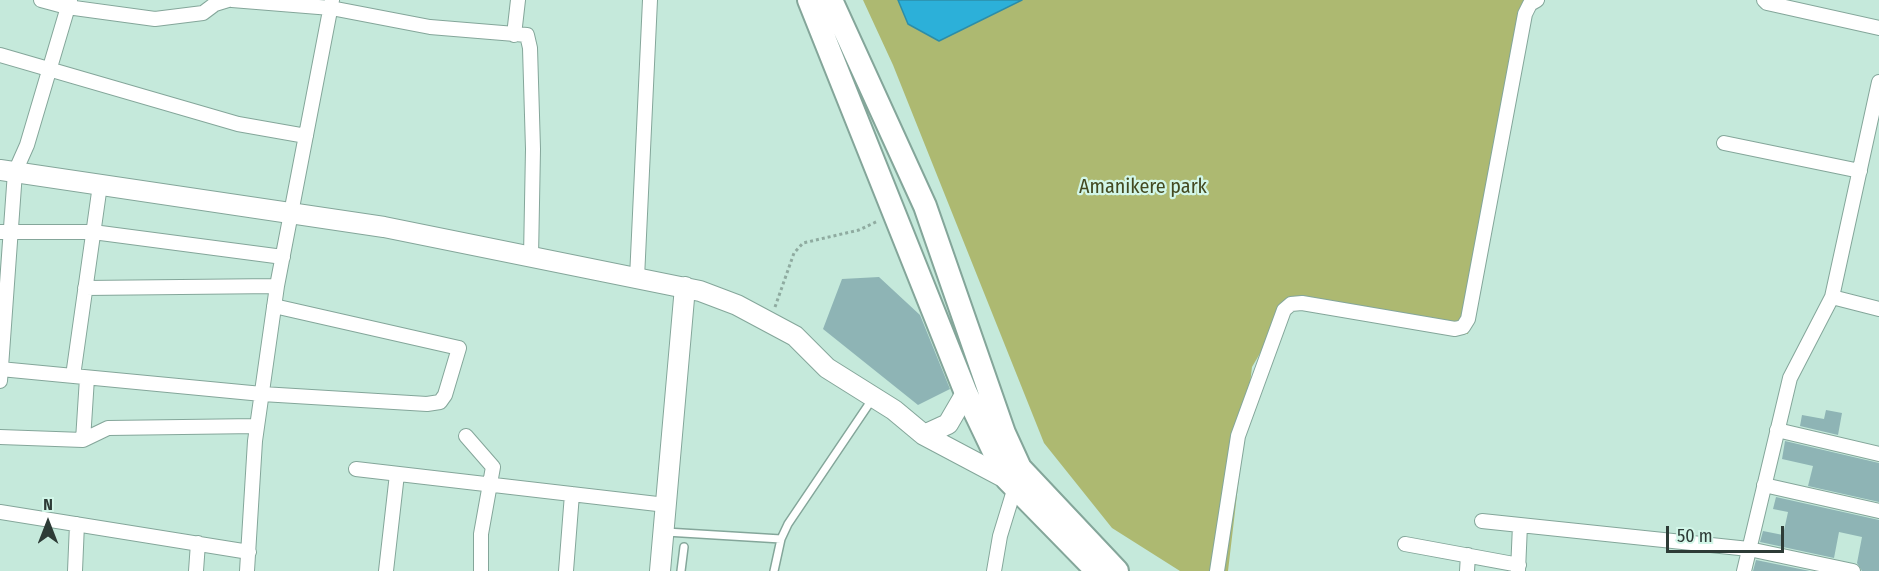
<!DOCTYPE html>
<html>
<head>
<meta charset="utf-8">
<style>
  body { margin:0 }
  #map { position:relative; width:1879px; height:571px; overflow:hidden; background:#c5e9db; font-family:"Fira Sans Condensed",sans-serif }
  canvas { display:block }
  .north { position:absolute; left:18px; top:493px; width:60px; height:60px; -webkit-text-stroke:4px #d2f6e8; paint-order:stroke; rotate:0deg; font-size:16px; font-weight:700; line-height:24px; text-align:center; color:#2d3b36 }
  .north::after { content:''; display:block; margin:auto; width:21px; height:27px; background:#2d3b36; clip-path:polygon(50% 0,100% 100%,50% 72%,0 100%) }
  .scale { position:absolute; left:1666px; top:526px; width:118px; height:27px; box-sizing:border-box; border:3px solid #2d3b36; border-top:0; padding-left:8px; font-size:18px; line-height:21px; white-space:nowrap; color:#2d3b36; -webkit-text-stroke:4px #d2f6e8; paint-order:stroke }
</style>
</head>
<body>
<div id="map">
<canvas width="1879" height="571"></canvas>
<div class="north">N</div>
<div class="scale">50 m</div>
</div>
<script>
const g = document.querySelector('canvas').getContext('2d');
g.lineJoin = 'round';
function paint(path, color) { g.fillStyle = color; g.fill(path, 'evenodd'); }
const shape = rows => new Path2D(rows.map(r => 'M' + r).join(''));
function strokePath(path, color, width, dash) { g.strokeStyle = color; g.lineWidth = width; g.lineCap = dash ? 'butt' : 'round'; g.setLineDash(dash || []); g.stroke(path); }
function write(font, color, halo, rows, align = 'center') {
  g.font = font + ' "Fira Sans Condensed",sans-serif'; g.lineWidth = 4.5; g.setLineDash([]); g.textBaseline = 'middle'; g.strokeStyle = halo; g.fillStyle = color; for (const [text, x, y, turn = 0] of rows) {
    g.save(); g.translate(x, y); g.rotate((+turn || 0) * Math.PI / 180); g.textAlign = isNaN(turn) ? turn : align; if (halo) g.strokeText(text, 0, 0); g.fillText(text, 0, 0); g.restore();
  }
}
paint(shape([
  [863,0,898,0,908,24,995,13,1022,0,1526,0,1468,334,1290,302,1252,367,1228,571,1180,571,1112,528,1044,443,893,65]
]), '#adb971');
const water = shape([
  [898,0,1022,0,939,41,908,24,898,0]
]);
paint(water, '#2cb0d9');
strokePath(water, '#2c8da8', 1.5);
paint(shape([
  [879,277,920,315,950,389,918,405,823,329,842,279],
  [1826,410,1842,413,1838,435,1800,426,1802,415,1824,419],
  [1785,441,1879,463,1879,502,1808,486,1813,466,1782,459],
  [1776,497,1879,520,1879,571,1862,571,1857,563,1862,537,1839,532,1834,558,1760,542,1763,531,1783,535,1788,512,1773,509],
  [1756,560,1810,571,1753,571]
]), '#8eb4b5');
const service = shape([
  [666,532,781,539],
  [681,571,684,547],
  [774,571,781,539,788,524,873,398]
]);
const minor = shape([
  [41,0,67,7,155,19,203,13,215,4,228,0],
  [232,0,331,8,430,27,527,35,530,48,533,149,531,257],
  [1764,0,1767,3,1879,28],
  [514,35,518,0],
  [0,55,238,124,306,136],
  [1724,143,1860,171],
  [0,232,93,232,283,257],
  [637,278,650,0],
  [85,288,277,286],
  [1832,297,1879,309],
  [0,369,262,394,427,404,440,402,445,395,459,348,274,306],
  [73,376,100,185],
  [0,381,15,172,27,145,70,0],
  [1777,430,1879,454],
  [466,436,493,467,481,534,481,571],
  [0,437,83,440,108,428,257,426],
  [83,440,87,378],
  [356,469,666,505],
  [1764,485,1879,511],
  [0,512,249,552],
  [1482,521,1749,549,1853,571],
  [1405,544,1519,565],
  [75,571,77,524],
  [196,571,198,543],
  [247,571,255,441,277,286,332,0],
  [386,571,397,474],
  [566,571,572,494],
  [994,571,1000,536,1015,487],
  [1217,571,1238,436,1284,310,1291,304,1302,303,1455,329,1463,327,1468,319,1525,14,1530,4,1537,0],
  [1467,571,1468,555],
  [1518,571,1520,525],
  [1744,571,1790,378,1832,297,1879,82]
]);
const secondary = shape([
  [0,170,384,227,700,291,737,305,795,336,827,368,894,410,924,435,1007,479,1015,478],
  [924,435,948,424,966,393],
  [660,571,685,287]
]);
const primary = shape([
  [809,0,966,393,1007,479,1097,571],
  [831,0,925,206,1004,433,1020,468,1117,571]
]);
strokePath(service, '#84a69a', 10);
strokePath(minor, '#84a69a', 16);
strokePath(secondary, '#84a69a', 22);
strokePath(primary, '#84a69a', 26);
strokePath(shape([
  [775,307,794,253,803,243,859,230,878,221]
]), '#8faba0', 3, [3, 3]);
strokePath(service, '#fff', 7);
strokePath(minor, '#fff', 14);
strokePath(secondary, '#fff', 20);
strokePath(primary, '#fff', 22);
write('20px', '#434920', '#d2f6e8', [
  ["Amanikere park",1143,187]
]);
</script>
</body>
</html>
